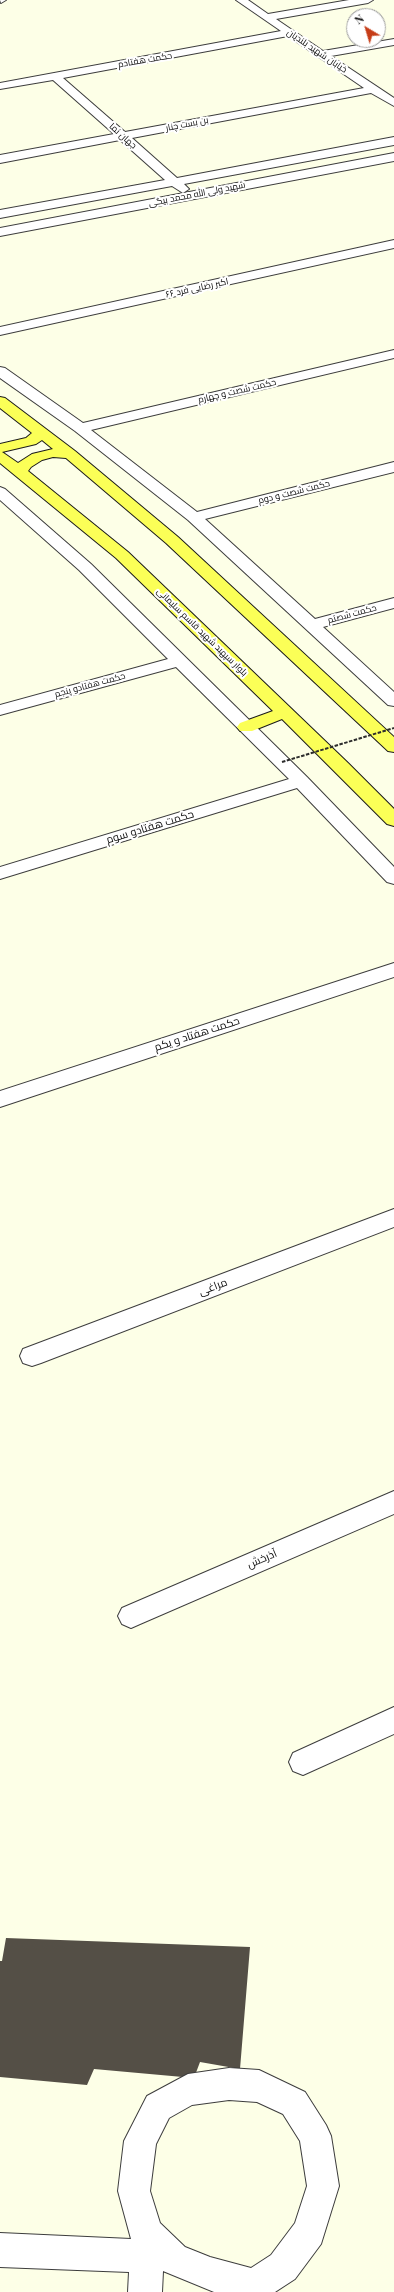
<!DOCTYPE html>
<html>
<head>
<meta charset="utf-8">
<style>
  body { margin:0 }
  #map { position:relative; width:394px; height:2292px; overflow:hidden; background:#fdffe7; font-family:"Playfair Display",serif }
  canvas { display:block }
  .north { position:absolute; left:346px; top:8px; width:40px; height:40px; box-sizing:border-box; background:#fff; border:1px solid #9d9d9d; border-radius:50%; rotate:322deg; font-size:11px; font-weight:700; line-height:16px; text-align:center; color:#0a0a0a }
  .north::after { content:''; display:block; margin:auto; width:14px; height:18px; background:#c63d17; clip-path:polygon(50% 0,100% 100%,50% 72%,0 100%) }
</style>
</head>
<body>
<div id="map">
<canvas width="394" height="2292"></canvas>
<div class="north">N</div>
</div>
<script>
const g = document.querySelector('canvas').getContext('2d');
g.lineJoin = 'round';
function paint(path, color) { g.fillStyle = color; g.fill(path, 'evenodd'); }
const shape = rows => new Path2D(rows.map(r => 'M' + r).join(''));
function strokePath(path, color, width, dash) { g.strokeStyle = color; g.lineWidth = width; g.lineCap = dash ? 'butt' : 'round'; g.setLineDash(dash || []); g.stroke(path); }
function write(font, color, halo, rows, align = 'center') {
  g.font = font + ' "Playfair Display",Cairo,serif'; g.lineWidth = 4; g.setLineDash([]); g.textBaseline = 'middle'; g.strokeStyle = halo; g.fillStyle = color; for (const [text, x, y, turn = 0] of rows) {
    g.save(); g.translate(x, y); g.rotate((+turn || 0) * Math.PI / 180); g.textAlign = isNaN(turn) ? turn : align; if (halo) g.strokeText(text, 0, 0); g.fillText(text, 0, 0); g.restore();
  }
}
paint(shape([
  [6,1938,250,1947,240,2069,200,2062,194,2078,94,2069,87,2085,0,2077,0,1961,2,1961]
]), '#544f46');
const minor = shape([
  [0,0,6,0,1,3,0,0],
  [236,0,248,0,268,14,349,0,373,0,368,3,276,19,323,51,394,39,394,45,331,56,394,98,394,106,371,93,132,138,177,178,394,137,394,145,184,184,189,189,183,193,172,186,0,218,0,210,165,180,120,140,0,163,0,155,114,134,53,80,0,89,0,83,281,31,236,0],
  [288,36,364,88,125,132,63,78,288,36],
  [394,153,394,161,0,236,0,228,394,153],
  [394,240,394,248,0,335,0,327,394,240],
  [394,350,394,358,91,430,197,512,394,462,394,472,205,519,315,619,394,598,394,608,323,627,394,692,394,706,388,705,188,520,75,431,0,378,0,367,5,368,83,423,394,350],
  [0,487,5,489,91,564,307,777,394,867,394,884,387,882,297,788,0,879,0,867,289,779,176,667,0,715,0,705,168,659,79,570,0,500,0,487],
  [394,963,394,977,0,1107,0,1091,394,963],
  [394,1209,394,1227,41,1363,32,1366,23,1363,20,1356,23,1349,394,1209],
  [394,1491,394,1514,140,1624,131,1628,122,1624,118,1616,122,1608,394,1491],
  [394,1707,394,1734,303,1775,293,1771,289,1762,293,1753,394,1707],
  [229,2068,259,2070,305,2092,326,2125,331,2136,339,2186,321,2244,295,2279,275,2292,214,2292,163,2271,162,2292,128,2292,129,2272,0,2267,0,2233,131,2239,118,2191,124,2141,147,2096,188,2074,229,2068],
  [229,2100,257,2102,283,2114,300,2141,307,2186,295,2223,271,2255,251,2268,210,2257,185,2247,160,2223,150,2191,156,2144,169,2118,192,2105,229,2100]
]);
const major = shape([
  [0,397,5,398,75,451,178,537,394,737,394,752,388,751,166,543,66,458,53,457,42,460,31,467,28,471,128,552,348,763,394,809,394,826,387,824,282,719,252,731,240,731,237,727,240,723,273,711,116,558,0,463,0,444,26,438,32,433,0,408,0,397],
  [42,440,53,449,32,454,18,463,2,452,36,444,42,440]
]);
strokePath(minor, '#3d3d3d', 2);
strokePath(major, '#1b1b1b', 2);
paint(minor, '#fff');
paint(major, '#fbff57');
strokePath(shape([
  [282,762,394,728]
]), '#2c2c2c', 2, [3.5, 1.5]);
write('9px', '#0a0a0a', '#fff', [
  ["خیابان شهید بلندیان",317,51,34],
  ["حکمت هفتادم",145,60,-10],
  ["بن بست چنار",187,124,-11],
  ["جهان نما",123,136,42],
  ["شهید ولی الله محمد بیگی",197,194,-11],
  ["۶۶ اکبر رضایی فرد",197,288,-12],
  ["حکمت شصت و چهارم",237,391,-13],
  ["حکمت شصت و دوم",294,492,-14],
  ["حکمت شصتم",352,614,-15],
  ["بلوار سپهبد شهید قاسم سلیمانی",202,632,44],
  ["حکمت هفتادو پنجم",90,685,-15]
]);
write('11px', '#0a0a0a', '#fff', [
  ["حکمت هفتادو سوم",150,827,-17],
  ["حکمت هفتاد و یکم",197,1034,-18],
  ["مراغی",213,1287,-21],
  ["آذرخش",262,1559,-23]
]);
</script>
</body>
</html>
